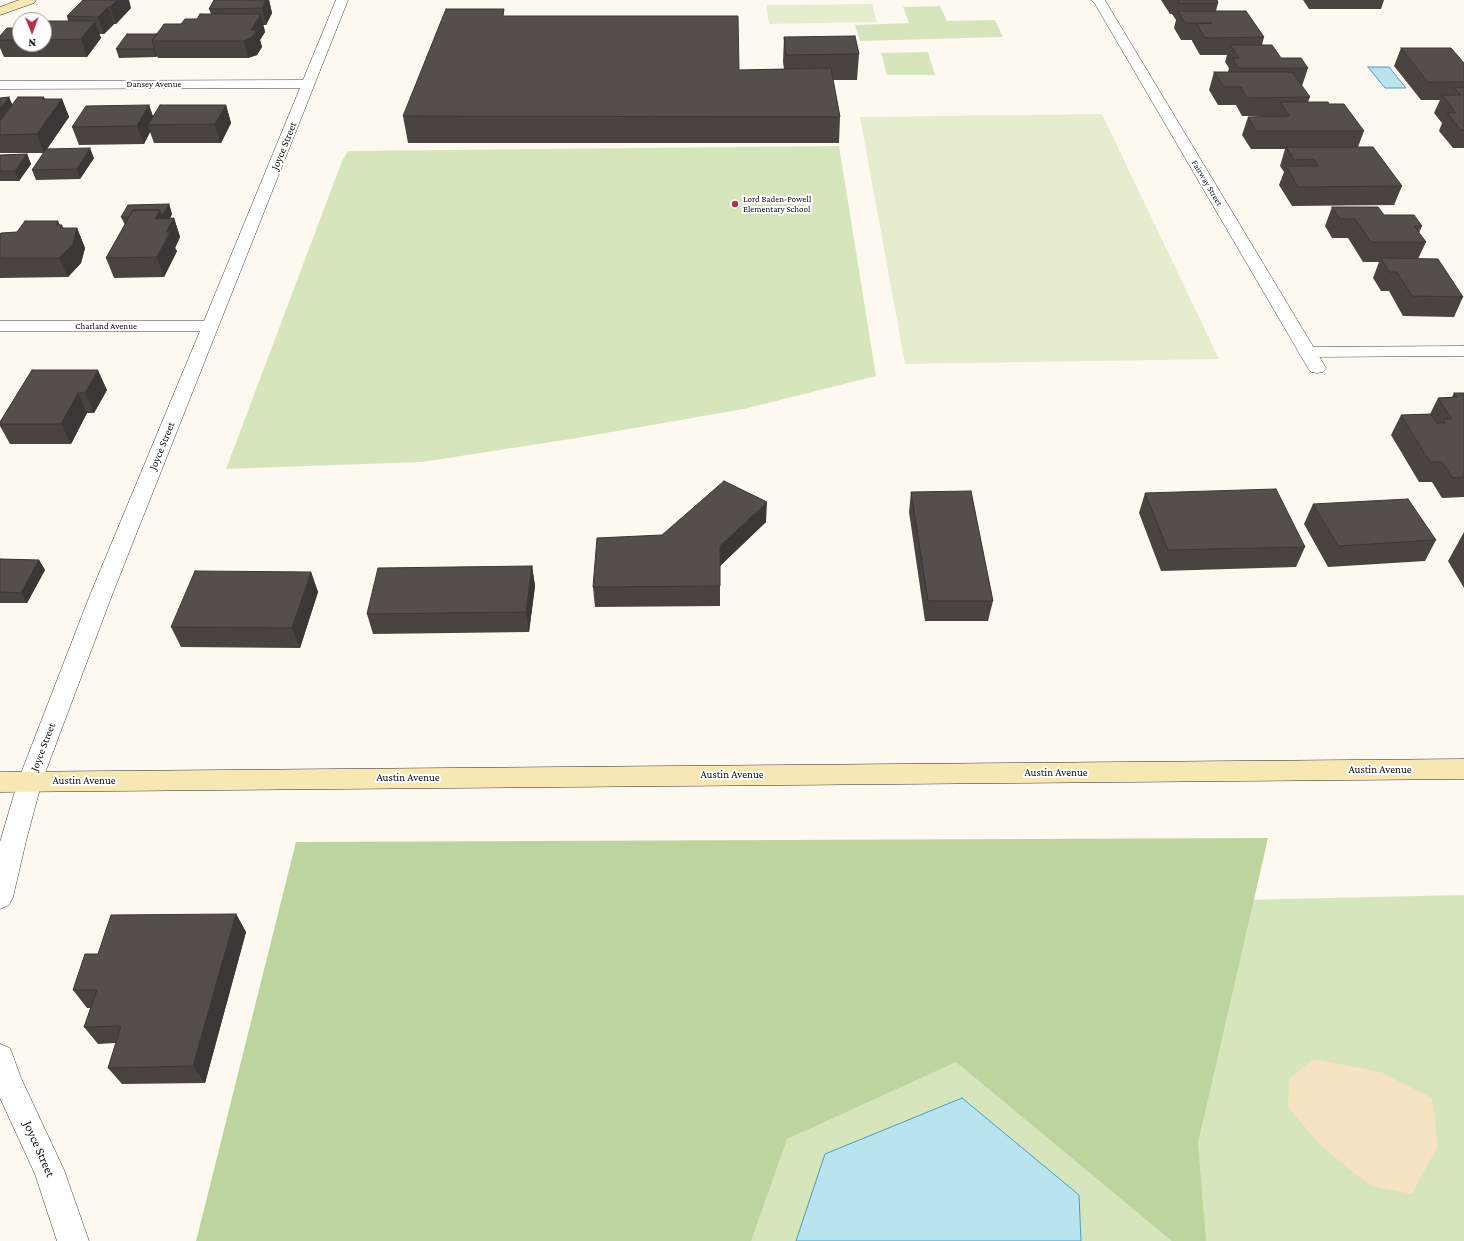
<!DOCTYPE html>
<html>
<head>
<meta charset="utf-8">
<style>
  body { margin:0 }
  #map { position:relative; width:1464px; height:1241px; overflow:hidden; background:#fef9f0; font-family:"Crimson Pro",serif }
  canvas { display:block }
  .north { position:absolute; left:12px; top:12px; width:40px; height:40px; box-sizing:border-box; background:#fff; border:1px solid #9f9f9f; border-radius:50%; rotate:179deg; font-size:11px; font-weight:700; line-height:16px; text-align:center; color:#0e0e0e }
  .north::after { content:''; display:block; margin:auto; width:14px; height:18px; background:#b13349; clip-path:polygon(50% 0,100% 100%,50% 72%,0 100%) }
</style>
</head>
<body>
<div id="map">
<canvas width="1464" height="1241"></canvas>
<div class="north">N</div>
</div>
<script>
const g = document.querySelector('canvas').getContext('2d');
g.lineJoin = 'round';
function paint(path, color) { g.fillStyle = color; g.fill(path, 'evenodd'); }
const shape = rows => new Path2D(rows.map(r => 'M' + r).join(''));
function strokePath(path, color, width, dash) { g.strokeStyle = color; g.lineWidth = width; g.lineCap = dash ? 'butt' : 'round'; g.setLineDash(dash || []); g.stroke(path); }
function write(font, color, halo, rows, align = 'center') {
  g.font = font + ' "Crimson Pro",serif'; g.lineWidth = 4; g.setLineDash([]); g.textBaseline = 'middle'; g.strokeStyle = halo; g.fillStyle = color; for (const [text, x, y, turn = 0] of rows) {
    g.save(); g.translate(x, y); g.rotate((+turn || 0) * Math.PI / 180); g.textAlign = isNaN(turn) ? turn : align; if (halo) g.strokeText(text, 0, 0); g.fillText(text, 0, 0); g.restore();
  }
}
paint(shape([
  [940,6,947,21,995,20,1003,37,860,41,855,25,909,23,903,7],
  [928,52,935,75,887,75,881,53],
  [839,146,876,376,744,409,577,438,422,462,226,469,342,161,348,151],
  [1464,895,1464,1241,467,1241,517,916]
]), '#d7e5bd');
paint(shape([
  [1268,838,1198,1143,1206,1241,1172,1241,956,1062,787,1139,751,1241,196,1241,296,842]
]), '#bdd49e');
paint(shape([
  [1313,1059,1381,1072,1432,1098,1438,1146,1412,1194,1371,1186,1322,1147,1288,1107,1289,1079]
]), '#f5e3c1');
paint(shape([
  [872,4,877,22,769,24,766,5],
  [1102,114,1219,359,905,364,860,117]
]), '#e6edce');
const water = shape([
  [1368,67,1389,67,1406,88,1385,88,1368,67],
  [962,1098,1079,1195,1081,1241,796,1241,825,1154,962,1098]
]);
paint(water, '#bae3f0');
strokePath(water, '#479fc0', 1);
const service = shape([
  [1464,346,1464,356,1307,357,1301,356,1298,352,1301,348,1307,347,1464,346]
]);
const minor = shape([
  [336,0,348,0,112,595,42,781,26,841,13,897,9,905,0,909,0,842,18,781,90,595,200,331,0,331,0,321,204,321,300,88,0,89,0,81,303,80,336,0],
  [1091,0,1105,0,1106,2,1326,368,1323,372,1317,373,1311,372,1308,368,1095,4,1091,0],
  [0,1044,10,1048,21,1078,64,1170,89,1241,57,1241,35,1174,0,1098,0,1044]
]);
const secondary = shape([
  [19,0,36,0,34,3,0,15,0,7,19,0],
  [1464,759,1464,779,0,792,0,772,1464,759]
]);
strokePath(service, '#414141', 1);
strokePath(minor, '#414141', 1);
strokePath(secondary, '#303030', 1);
paint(service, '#fff');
paint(minor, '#fff');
paint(secondary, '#f7e7b2');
paint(shape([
  [83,0,131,8,116,24,114,24,104,34,99,34,101,38,87,57,4,57,0,48,0,36,16,28,20,24,20,44,44,44,44,21,68,21,67,16],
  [214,0,269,0,272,13,266,25,263,25,265,32,260,40,262,47,257,55,248,58,158,58,157,56,156,57,119,58,116,49,181,24,211,14,209,9],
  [1161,0,1217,0,1218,3,1216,11,1264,37,1262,45,1281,58,1308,68,1302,86,1310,97,1308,102,1329,104,1364,131,1358,147,1402,186,1394,205,1292,206,1279,185,1284,172,1280,166,1285,149,1251,149,1242,135,1248,117,1276,116,1242,116,1236,105,1218,105,1209,90,1214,72,1228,72,1229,68,1225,62,1227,55,1200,55,1192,41,1192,40,1181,40,1174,28,1176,20,1172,14,1170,14],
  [1303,0,1384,0,1381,9,1309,9],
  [505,16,739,70,784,69,783,62,784,37,859,54,857,80,833,80,840,117,839,143,408,143,403,116],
  [1401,48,1464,63,1464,148,1453,148,1439,131,1442,123,1434,113,1440,100,1421,100,1394,66],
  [9,97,12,105,44,97,44,99,62,99,69,117,47,149,94,158,80,179,36,180,32,170,44,153,0,153,0,98],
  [149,105,153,116,226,105,231,123,221,143,154,143,150,132,144,144,79,145,72,127],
  [27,154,31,164,19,181,0,181,0,155],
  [169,204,172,214,170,218,174,218,180,237,175,248,177,251,164,277,114,278,106,258,125,225,121,217],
  [1332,207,1422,226,1419,233,1426,242,1418,259,1463,297,1454,317,1403,316,1389,291,1381,291,1373,278,1379,262,1363,262,1348,238,1332,238,1325,226],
  [60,225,63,228,77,228,85,248,81,263,68,277,0,278,0,234,17,232],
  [32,370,107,390,94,413,87,413,71,444,10,444,0,426,0,422],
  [1454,393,1464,393,1464,497,1442,498,1432,482,1419,482,1391,435,1401,415,1430,414,1438,398,1452,397],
  [911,492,993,601,988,621,925,621,909,512],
  [1145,493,1305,547,1296,567,1161,571,1139,513],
  [1313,504,1436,540,1425,561,1328,567,1304,524],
  [766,522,720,566,720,606,595,607,593,587,662,535],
  [1464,532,1464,588,1448,561],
  [0,559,39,560,45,570,27,603,0,603],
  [532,566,535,586,529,632,373,634,367,614],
  [311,572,318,592,300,648,181,647,171,627],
  [236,914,246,932,205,1083,122,1084,108,1068,116,1043,98,1044,84,1027,91,1008,87,1008,73,990,98,954]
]), '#4a4340');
paint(shape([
  [117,0,129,0,131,8,116,24,110,7],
  [256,0,269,0,272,13,266,25,262,8],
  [108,7,114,24,104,34,98,17],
  [261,14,265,32,260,40,262,47,257,55,248,58,244,41],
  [95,21,101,38,87,57,81,39],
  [154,47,157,56,156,57,153,49],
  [9,97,17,115,0,135,0,109],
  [44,97,51,115,62,99,69,117,44,153,37,134,42,99],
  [149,105,155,123,148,125,150,132,144,144,137,126],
  [226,105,231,123,221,143,215,124],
  [90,148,94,158,80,179,77,169],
  [27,154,31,164,19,181,15,171],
  [169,204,172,214,166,226,162,216],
  [160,210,167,229,155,219],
  [174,218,180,237,175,248,177,251,164,277,157,257,166,232],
  [58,221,61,227,62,225,70,244,56,225],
  [77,228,85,248,81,263,68,277,59,258],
  [98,370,107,390,94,413,85,393],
  [78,393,87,413,71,444,61,424],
  [767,502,766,522,720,566,720,606,720,546],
  [39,560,45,570,27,603,21,593],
  [532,566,535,586,529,632,526,612],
  [311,572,318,592,300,648,292,628],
  [236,914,246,932,205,1083,193,1066]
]), '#3c3734');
const building = shape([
  [83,0,117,0,110,7,108,7,98,17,67,16,83,0],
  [214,0,266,0,262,8,209,9,214,0],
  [1178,0,1217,0,1218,3,1179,3,1178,0],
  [446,9,504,9,503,16,738,16,739,70,831,68,840,117,403,116,446,9],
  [1178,11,1246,11,1264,37,1205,38,1197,24,1212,23,1185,23,1178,11],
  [200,14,261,14,251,30,257,30,252,37,244,41,152,41,164,24,181,24,185,19,197,19,200,14],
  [44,21,95,21,81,39,44,40,44,21],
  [19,24,20,24,20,40,0,40,0,36,7,28,16,28,19,24],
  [127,34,157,34,152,41,154,47,153,49,116,49,127,34],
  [855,36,859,54,786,55,784,37,855,36],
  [1230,45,1272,45,1281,58,1301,58,1308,68,1238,68,1232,58,1239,58,1230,45],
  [1401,48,1451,48,1464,63,1464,82,1428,82,1401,48],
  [1214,72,1292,72,1310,97,1247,98,1241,87,1224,87,1214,72],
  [1464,87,1464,130,1461,130,1447,113,1456,113,1442,95,1461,95,1454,88,1464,87],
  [9,97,0,109,0,98,9,97],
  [18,97,44,97,42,99,62,99,37,134,0,135,0,121,18,97],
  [1280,102,1328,102,1329,104,1344,104,1364,131,1256,131,1248,117,1290,116,1280,102],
  [149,105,137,126,72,127,86,106,149,105],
  [160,105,226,105,215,124,148,125,160,105],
  [1286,147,1373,147,1402,186,1298,187,1286,166,1318,166,1314,159,1294,160,1286,147],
  [90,148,77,169,32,170,46,149,90,148],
  [27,154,15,171,0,171,0,155,27,154],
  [169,204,162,216,160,210,133,210,129,217,121,217,128,205,169,204],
  [1332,207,1378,207,1384,215,1414,215,1422,226,1414,226,1426,242,1371,242,1355,219,1340,219,1332,207],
  [133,210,160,210,155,219,174,218,166,232,170,232,157,257,106,258,133,210],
  [25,221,58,221,56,225,62,225,60,228,77,228,73,244,59,258,0,258,0,234,1,233,17,232,25,221],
  [1381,258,1438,259,1463,297,1412,296,1397,272,1389,272,1381,258],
  [32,370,98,370,85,393,78,393,61,424,0,424,0,422,32,370],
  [1454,393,1464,393,1464,477,1453,478,1442,462,1430,462,1401,415,1431,414,1437,423,1445,423,1443,419,1452,419,1438,398,1457,397,1454,393],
  [724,481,767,502,720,546,720,586,593,587,597,538,662,535,724,481],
  [1276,489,1305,547,1168,550,1145,493,1276,489],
  [971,491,993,601,928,601,911,492,971,491],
  [1408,499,1436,540,1338,546,1313,504,1408,499],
  [0,559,39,560,21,593,0,592,0,559],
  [532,566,526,612,367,614,378,568,532,566],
  [195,571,311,572,292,628,171,627,195,571],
  [236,914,193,1066,108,1068,121,1026,84,1027,97,990,73,990,85,954,98,954,111,915,236,914]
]);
paint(building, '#564e4b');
strokePath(building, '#3c3734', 1);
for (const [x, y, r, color] of [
  [735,204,4,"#b13349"]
]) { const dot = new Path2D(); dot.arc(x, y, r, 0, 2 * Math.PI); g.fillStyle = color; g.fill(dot); strokePath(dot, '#fff', 1.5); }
write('9px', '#0e0e0e', '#fff', [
  ["Dansey Avenue",154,84],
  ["Fairway Street",1207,183,59],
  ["Charland Avenue",106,326]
]);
write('9px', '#0e0e0e', '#fff', [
  ["Lord Baden-Powell",743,199],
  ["Elementary School",743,209]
], 'left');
write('11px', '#0e0e0e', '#fff', [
  ["Joyce Street",284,146,-68],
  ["Joyce Street",162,446,-68],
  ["Joyce Street",43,747,-69],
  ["Austin Avenue",1380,770],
  ["Austin Avenue",1056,773],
  ["Austin Avenue",732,775],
  ["Austin Avenue",408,778],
  ["Austin Avenue",84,781]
]);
write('13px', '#0e0e0e', '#fff', [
  ["Joyce Street",39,1149,66]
]);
</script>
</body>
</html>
